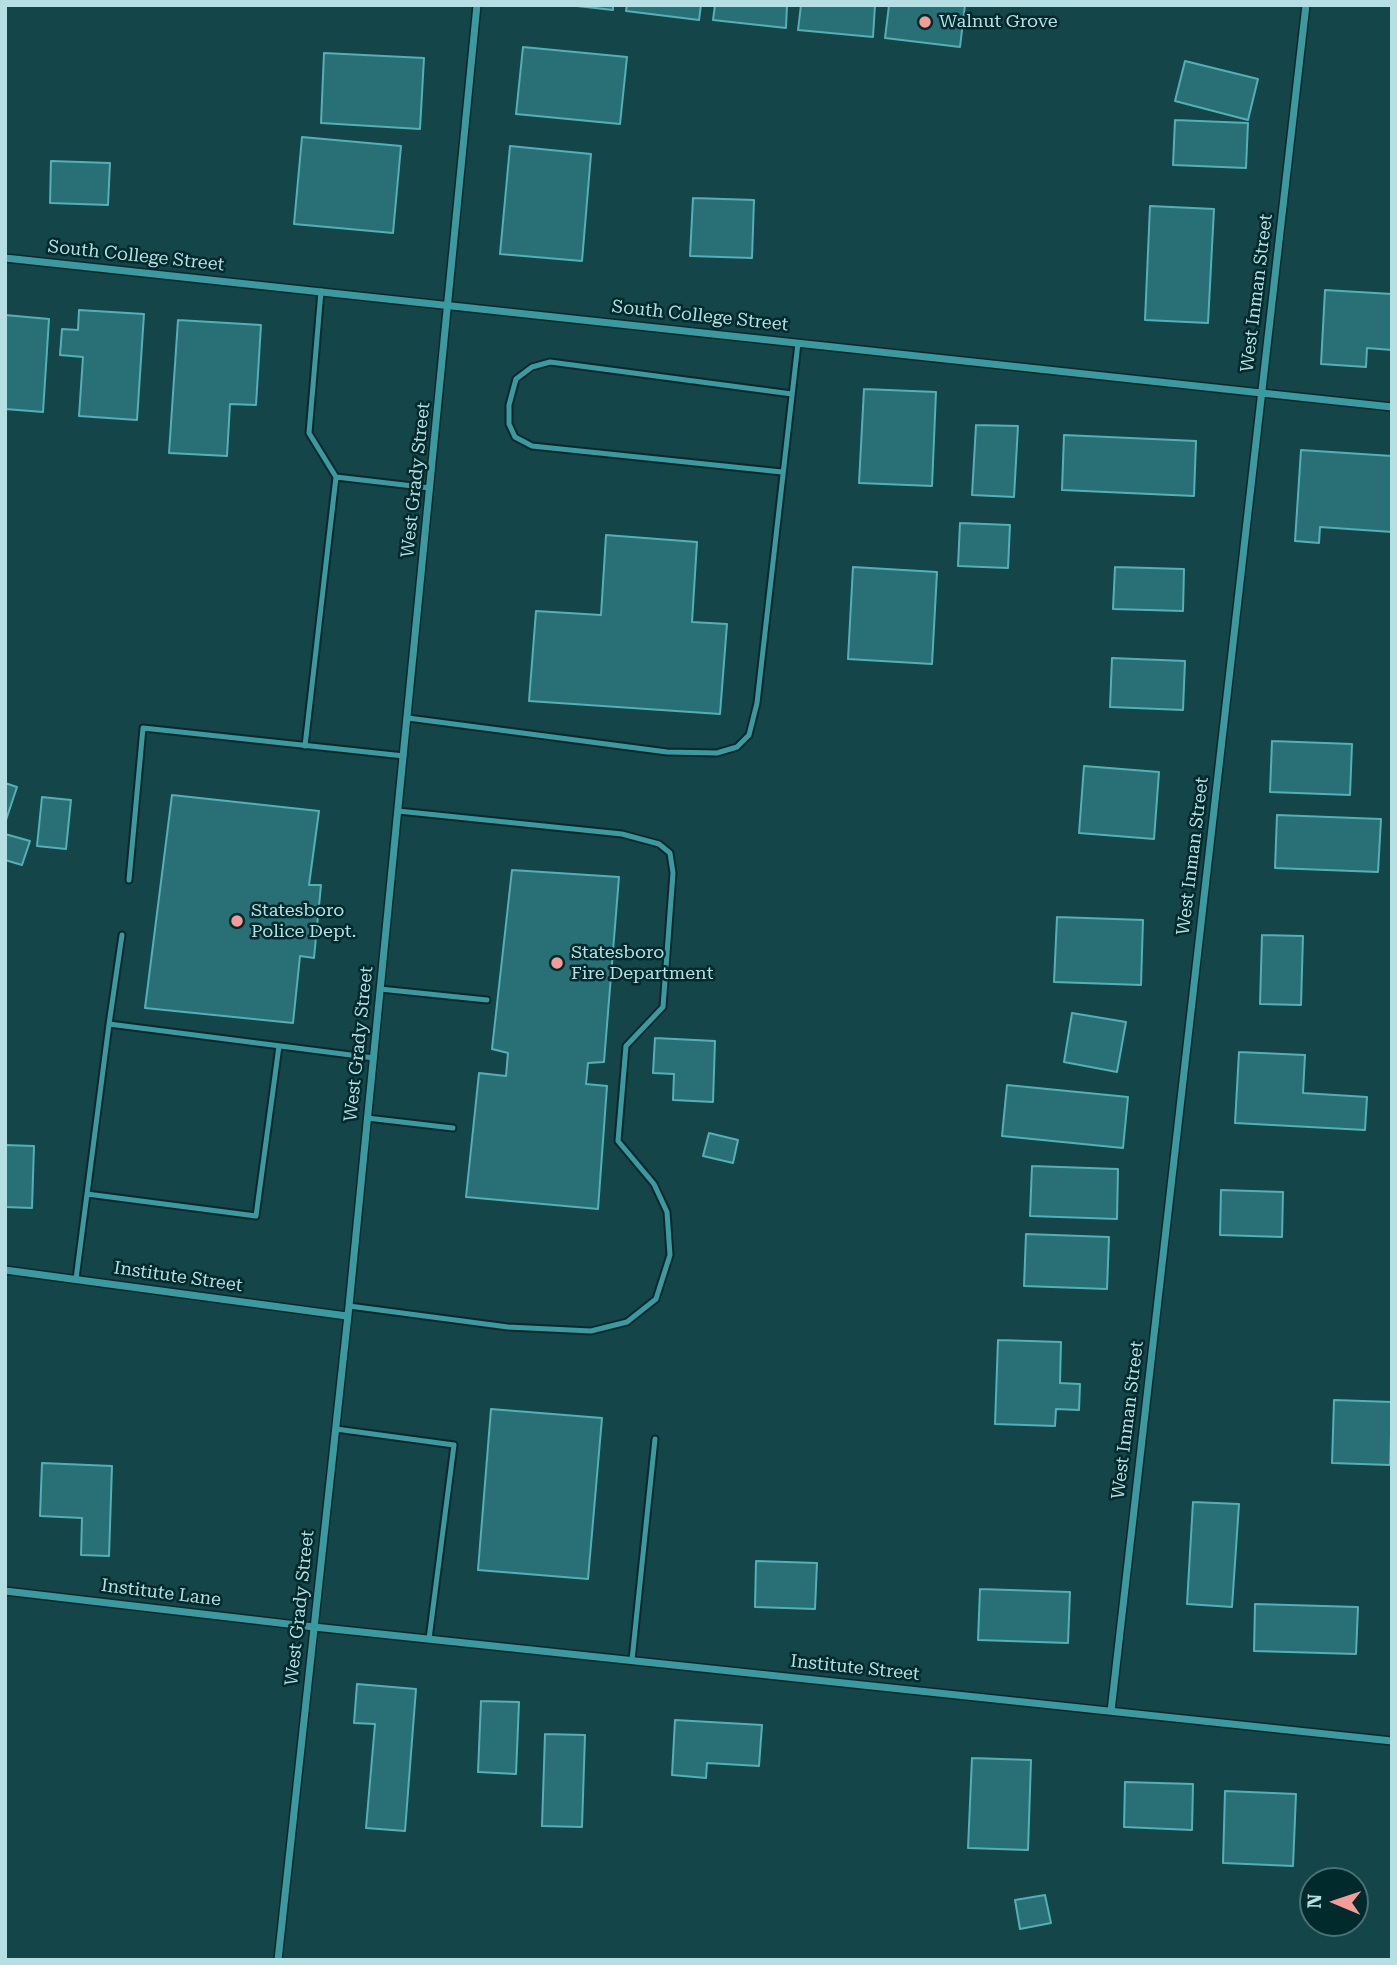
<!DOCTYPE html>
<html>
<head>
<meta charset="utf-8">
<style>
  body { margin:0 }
  #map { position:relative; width:1397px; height:1965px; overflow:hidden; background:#134549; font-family:"Roboto Serif",serif }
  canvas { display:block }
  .frame { position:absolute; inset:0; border:7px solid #b5dfe3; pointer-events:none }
  .north { position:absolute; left:1299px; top:1867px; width:70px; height:70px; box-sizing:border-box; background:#012a2d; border:2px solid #497276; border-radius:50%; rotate:272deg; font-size:19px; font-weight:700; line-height:28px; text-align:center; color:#b5dfe3 }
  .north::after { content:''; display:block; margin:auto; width:24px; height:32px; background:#f59b98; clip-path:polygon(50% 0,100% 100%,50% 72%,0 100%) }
</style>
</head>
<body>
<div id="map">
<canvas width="1397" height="1965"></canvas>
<div class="frame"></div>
<div class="north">N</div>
</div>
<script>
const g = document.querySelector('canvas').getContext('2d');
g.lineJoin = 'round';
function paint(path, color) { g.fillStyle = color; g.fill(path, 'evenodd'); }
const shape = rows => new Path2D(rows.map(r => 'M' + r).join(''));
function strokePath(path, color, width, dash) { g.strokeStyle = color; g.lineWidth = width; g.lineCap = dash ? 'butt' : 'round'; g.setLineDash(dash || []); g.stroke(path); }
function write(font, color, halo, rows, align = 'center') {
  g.font = font + ' "Roboto Serif",serif'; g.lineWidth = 5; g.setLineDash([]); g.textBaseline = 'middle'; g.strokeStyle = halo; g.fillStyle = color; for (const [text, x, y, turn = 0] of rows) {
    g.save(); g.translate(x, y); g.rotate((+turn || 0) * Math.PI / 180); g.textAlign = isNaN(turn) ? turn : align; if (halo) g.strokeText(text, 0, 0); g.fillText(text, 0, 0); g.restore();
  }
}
const building = shape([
  [568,5,613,5,613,10,568,5],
  [627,5,701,5,699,20,626,11,627,5],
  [715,5,787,5,786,28,713,20,715,5],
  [801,5,875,5,873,37,798,30,801,5],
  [889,5,965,5,960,47,885,38,889,5],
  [523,47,627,57,620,124,516,114,523,47],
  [324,53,424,58,420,129,321,123,324,53],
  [1185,61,1258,79,1248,120,1175,101,1185,61],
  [1175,120,1248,123,1246,168,1173,165,1175,120],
  [302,137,401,146,393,233,294,224,302,137],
  [510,146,591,154,582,261,500,254,510,146],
  [51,161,110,163,108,205,50,203,51,161],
  [693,198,754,200,752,258,690,256,693,198],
  [1150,206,1214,209,1208,323,1145,320,1150,206],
  [1325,290,1392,294,1392,350,1367,348,1366,367,1321,364,1325,290],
  [79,310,144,314,137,420,79,416,83,357,60,355,62,329,78,330,79,310],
  [5,315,49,319,43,412,5,409,5,315],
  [178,320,261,325,256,405,230,404,227,456,169,453,178,320],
  [864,389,936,392,932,486,859,483,864,389],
  [976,425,1018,426,1014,497,972,495,976,425],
  [1064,435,1196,441,1194,496,1062,490,1064,435],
  [1301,450,1392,456,1392,532,1320,527,1319,543,1295,541,1301,450],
  [960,523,1010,525,1008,568,958,566,960,523],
  [606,535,697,542,692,622,727,624,720,714,529,701,536,611,601,615,606,535],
  [853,567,937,572,932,664,848,659,853,567],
  [1115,567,1184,569,1183,611,1113,609,1115,567],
  [1112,658,1185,661,1183,710,1110,707,1112,658],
  [1272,741,1352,744,1350,795,1270,792,1272,741],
  [1084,766,1159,772,1154,839,1079,833,1084,766],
  [5,783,17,787,5,823,5,783],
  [172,795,319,811,309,885,321,885,314,958,300,956,293,1023,145,1008,172,795],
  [42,797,71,800,66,849,37,846,42,797],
  [1277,815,1381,819,1378,872,1275,868,1277,815],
  [5,834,30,841,22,865,5,860,5,834],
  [512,870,619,877,604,1062,588,1063,586,1084,607,1086,598,1209,466,1197,479,1073,506,1076,508,1053,492,1049,512,870],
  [1057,917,1143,920,1141,985,1054,982,1057,917],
  [1262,935,1303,936,1301,1005,1260,1004,1262,935],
  [1072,1013,1126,1022,1117,1072,1064,1062,1072,1013],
  [655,1038,715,1041,713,1102,673,1100,674,1074,653,1073,655,1038],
  [1239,1052,1305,1055,1303,1093,1367,1097,1365,1130,1235,1123,1239,1052],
  [1007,1085,1128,1097,1123,1148,1002,1136,1007,1085],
  [709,1133,738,1140,733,1163,703,1156,709,1133],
  [5,1145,34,1146,32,1208,5,1207,5,1145],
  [1032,1166,1118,1169,1117,1219,1030,1216,1032,1166],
  [1221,1190,1283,1192,1282,1237,1220,1235,1221,1190],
  [1026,1234,1109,1237,1107,1289,1024,1286,1026,1234],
  [998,1340,1061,1342,1060,1383,1080,1384,1079,1410,1056,1409,1055,1426,995,1424,998,1340],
  [1334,1400,1392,1402,1390,1465,1332,1463,1334,1400],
  [491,1409,602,1418,588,1579,478,1570,491,1409],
  [42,1463,112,1466,109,1556,81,1555,82,1518,40,1516,42,1463],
  [1193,1502,1239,1504,1232,1607,1187,1604,1193,1502],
  [756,1561,817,1563,815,1609,755,1607,756,1561],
  [980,1589,1070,1592,1068,1643,978,1640,980,1589],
  [1255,1604,1358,1607,1356,1654,1254,1651,1255,1604],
  [357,1684,416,1689,405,1831,366,1828,375,1724,354,1723,357,1684],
  [481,1701,519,1702,516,1774,478,1772,481,1701],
  [675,1720,762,1725,759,1766,707,1763,706,1778,672,1775,675,1720],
  [545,1734,585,1735,582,1827,542,1826,545,1734],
  [972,1758,1031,1760,1028,1850,968,1848,972,1758],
  [1125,1782,1193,1784,1192,1830,1124,1827,1125,1782],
  [1225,1791,1296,1794,1293,1866,1223,1863,1225,1791],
  [1045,1895,1051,1923,1020,1929,1015,1900,1045,1895]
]);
paint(building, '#297076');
strokePath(building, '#54b0b7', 2);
const lane = shape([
  [782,472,532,446,515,437,509,424,509,405,516,379,532,367,550,362,792,394],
  [336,477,430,488],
  [408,718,667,752,717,753,737,747,749,735,757,703,798,343],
  [305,746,336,477,309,433,321,291],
  [129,880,143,728,404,756],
  [380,989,487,1000],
  [109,1024,122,935],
  [367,1118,453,1128],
  [87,1194,256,1216,279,1046],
  [76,1279,109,1024,374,1058],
  [349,1306,508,1327,591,1331,627,1322,656,1299,670,1255,667,1212,654,1184,618,1141,626,1046,663,1007,673,873,670,853,659,844,622,834,398,811],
  [336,1429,454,1445,429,1639],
  [632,1660,655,1439]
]);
const street = shape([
  [5,258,1392,407],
  [5,1270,347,1316],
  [5,1591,314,1627,1392,1741],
  [1111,1711,1306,5],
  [278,1960,349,1306,477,5]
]);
strokePath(lane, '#0b292c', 9);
strokePath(street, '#0b292c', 10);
strokePath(lane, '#3b99a0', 5);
strokePath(street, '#3b99a0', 7);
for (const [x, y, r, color] of [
  [925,22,7,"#f59b98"],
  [237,921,7,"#f59b98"],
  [557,963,7,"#f59b98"]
]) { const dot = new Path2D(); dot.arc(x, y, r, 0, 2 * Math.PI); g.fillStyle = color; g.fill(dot); strokePath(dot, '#012a2d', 2.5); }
write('18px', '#b5dfe3', '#012a2d', [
  ["Walnut Grove",939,22],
  ["Statesboro",251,911],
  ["Police Dept.",251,932],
  ["Statesboro",571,953],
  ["Fire Department",571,974]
], 'left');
write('18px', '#b5dfe3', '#012a2d', [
  ["South College Street",136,256,6],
  ["West Inman Street",1257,293,-83],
  ["South College Street",700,316,6],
  ["West Grady Street",416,480,-84],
  ["West Inman Street",1193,856,-83],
  ["West Grady Street",359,1044,-84],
  ["Institute Street",178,1277,8],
  ["West Inman Street",1128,1420,-83],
  ["Institute Lane",161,1593,7],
  ["West Grady Street",300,1608,-84],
  ["Institute Street",855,1668,6]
]);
</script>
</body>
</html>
